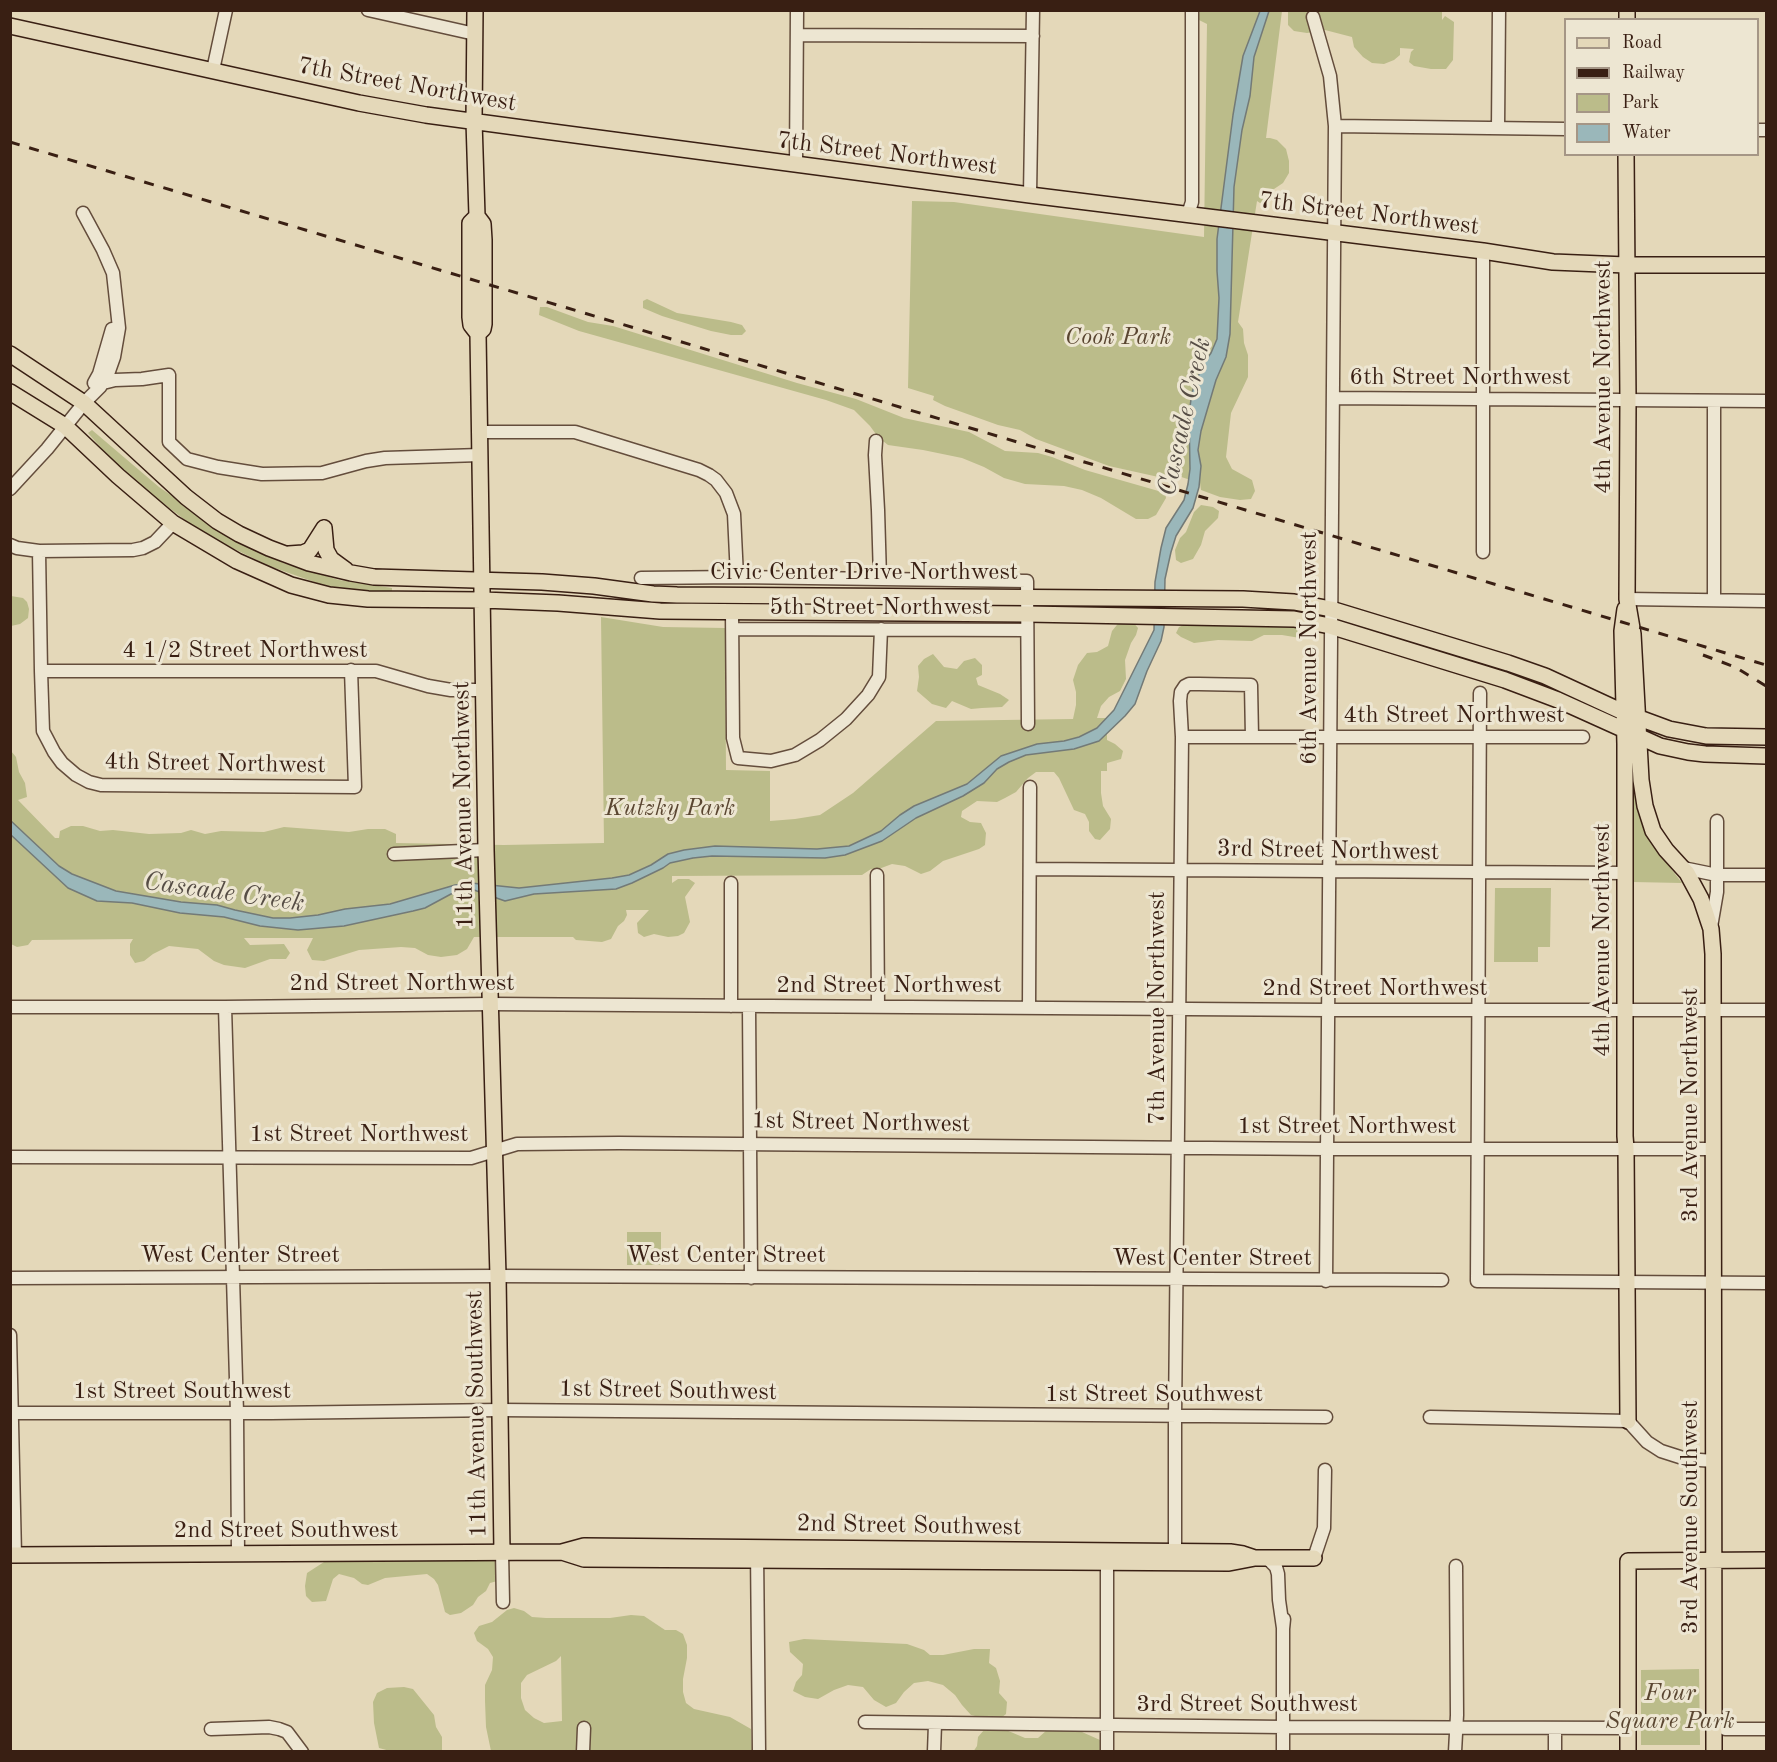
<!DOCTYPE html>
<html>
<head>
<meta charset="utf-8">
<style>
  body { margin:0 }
  #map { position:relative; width:1777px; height:1762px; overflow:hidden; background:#e4d8b9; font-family:"Old Standard TT",serif }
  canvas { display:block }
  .frame { position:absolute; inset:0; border:12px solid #391f13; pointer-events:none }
  .legend { position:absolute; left:1564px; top:18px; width:195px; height:138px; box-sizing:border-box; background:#ede6d2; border:2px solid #a59686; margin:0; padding:8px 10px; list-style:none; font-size:18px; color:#391f13 }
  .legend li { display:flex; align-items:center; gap:12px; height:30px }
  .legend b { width:30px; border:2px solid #a59686 }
</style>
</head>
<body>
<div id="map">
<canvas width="1777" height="1762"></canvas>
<div class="frame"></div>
<ul class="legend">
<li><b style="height:8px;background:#e4d8b9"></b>Road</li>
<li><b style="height:8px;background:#391f13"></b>Railway</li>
<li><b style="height:16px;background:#bbbc8a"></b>Park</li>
<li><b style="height:16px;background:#9ab7ba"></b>Water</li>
</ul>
</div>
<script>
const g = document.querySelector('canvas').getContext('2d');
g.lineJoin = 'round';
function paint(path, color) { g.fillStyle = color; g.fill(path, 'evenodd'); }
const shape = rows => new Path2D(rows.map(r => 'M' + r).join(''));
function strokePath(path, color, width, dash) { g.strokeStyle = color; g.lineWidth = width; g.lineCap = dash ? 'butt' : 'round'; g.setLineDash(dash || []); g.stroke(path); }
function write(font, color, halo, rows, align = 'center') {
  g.font = font + ' "Old Standard TT",serif'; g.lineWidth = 6; g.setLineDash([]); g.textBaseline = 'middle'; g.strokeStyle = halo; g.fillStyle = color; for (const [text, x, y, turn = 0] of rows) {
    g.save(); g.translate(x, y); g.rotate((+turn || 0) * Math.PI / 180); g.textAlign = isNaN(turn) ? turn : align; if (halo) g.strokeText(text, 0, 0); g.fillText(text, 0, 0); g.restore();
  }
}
paint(shape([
  [1201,10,1282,11,1266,138,1270,138,1277,140,1286,149,1289,161,1289,173,1283,183,1274,189,1270,199,1260,203,1257,201,1238,322,1243,329,1244,343,1248,355,1248,377,1231,413,1226,457,1232,469,1252,480,1255,491,1251,499,1240,500,1220,497,1201,490,1200,483,1175,475,1172,480,1109,466,1036,439,1020,430,998,425,945,406,933,400,934,396,908,388,912,201,954,202,1204,237,1207,24,1199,20,1199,13],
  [1288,11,1442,11,1442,20,1445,16,1454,22,1453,60,1446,69,1431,69,1414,66,1409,62,1411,52,1414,49,1400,48,1400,55,1394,60,1384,64,1372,63,1363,57,1354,47,1352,37,1325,30,1307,33,1294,31,1288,25],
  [647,299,677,313,731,322,742,325,746,331,742,335,731,335,711,331,662,316,643,308,643,301],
  [540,307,547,307,588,322,613,326,797,383,856,399,904,418,969,432,1005,451,1038,453,1052,457,1085,470,1155,490,1165,493,1166,498,1156,515,1148,519,1136,519,1101,498,1082,490,1064,486,1025,484,1004,478,984,467,962,458,923,450,888,445,878,437,870,426,854,410,826,400,579,331,539,315],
  [92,430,159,487,231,536,283,563,339,580,392,588,392,591,340,591,269,566,202,533,121,471,88,433],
  [1201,505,1213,507,1219,511,1218,518,1205,531,1201,545,1193,559,1181,563,1176,560,1175,550,1180,538,1186,532,1194,512],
  [11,596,23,598,27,602,29,609,28,618,20,624,11,626],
  [601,617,663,627,725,628,726,770,770,771,770,821,795,819,820,815,853,793,936,721,1073,719,1076,705,1076,692,1073,680,1078,665,1087,653,1097,652,1108,646,1112,631,1121,620,1131,620,1138,628,1136,635,1131,643,1125,660,1126,679,1120,691,1109,697,1101,706,1097,718,1107,718,1107,740,1115,744,1123,751,1121,759,1107,763,1107,771,1101,771,1101,793,1103,806,1111,819,1110,829,1100,840,1095,839,1089,831,1089,822,1085,814,1074,810,1059,778,1054,772,1036,772,1028,778,1016,792,1005,798,997,802,977,801,962,811,961,817,970,822,981,823,986,833,985,845,979,849,943,861,930,871,921,874,905,866,892,864,876,870,871,869,862,875,672,876,672,883,678,879,689,879,695,883,685,897,690,922,684,933,678,936,668,937,654,934,644,937,638,933,637,923,649,910,626,910,627,915,624,921,618,926,611,939,602,942,576,940,573,937,474,937,467,949,457,955,441,957,428,955,415,948,401,947,359,950,324,961,312,960,307,950,313,938,244,938,250,945,284,944,290,953,286,959,270,959,245,968,224,965,214,961,198,949,169,946,153,954,144,961,135,963,130,955,130,944,133,939,32,940,28,945,17,947,11,944,11,751,16,757,19,772,25,783,27,797,18,800,55,838,59,838,60,831,71,826,83,826,100,831,113,830,149,834,181,833,191,830,205,834,221,831,264,832,284,827,349,832,368,829,385,829,396,834,396,843,504,845,604,843],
  [1266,622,1302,627,1310,633,1306,639,1282,635,1264,635,1252,641,1218,640,1194,643,1181,637,1176,633,1179,627,1186,624],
  [933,654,944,667,957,669,964,661,975,658,982,665,982,675,976,678,978,685,1000,694,1009,700,1002,707,982,708,971,709,952,701,946,708,932,704,917,691,919,677,918,666,924,659],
  [1631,785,1633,786,1640,818,1649,840,1682,883,1633,882],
  [1495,888,1551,888,1550,947,1538,947,1538,962,1494,962],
  [627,1232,661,1232,661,1265,627,1265],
  [336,1556,487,1558,504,1565,501,1580,490,1583,486,1591,478,1597,473,1605,461,1613,450,1615,445,1612,438,1585,434,1579,427,1574,385,1578,368,1585,362,1584,354,1578,339,1574,333,1579,326,1601,312,1602,306,1596,305,1586,307,1573,324,1562],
  [514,1608,524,1611,532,1617,546,1618,610,1618,631,1615,644,1616,665,1630,676,1630,683,1634,687,1645,687,1658,683,1679,683,1692,686,1703,694,1709,730,1717,751,1729,752,1751,491,1751,486,1727,485,1701,485,1685,492,1670,493,1657,488,1649,477,1641,474,1633,479,1626,492,1622,507,1610],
  [561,1656,562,1721,544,1723,534,1718,525,1710,521,1698,521,1683,527,1675,556,1661],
  [804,1639,907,1644,924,1650,930,1655,943,1655,974,1649,990,1649,989,1663,996,1668,1000,1681,999,1693,1007,1702,1006,1714,1001,1718,989,1719,971,1715,962,1705,955,1695,943,1685,928,1681,914,1683,904,1692,896,1703,886,1707,874,1700,863,1687,848,1685,834,1690,818,1699,805,1697,793,1691,796,1682,802,1675,803,1664,790,1652,789,1642],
  [1699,1669,1700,1745,1641,1745,1641,1670],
  [404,1687,413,1689,434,1715,436,1727,442,1737,442,1751,390,1751,379,1748,374,1723,373,1702,377,1693,387,1688],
  [999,1727,1025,1738,1038,1738,1047,1730,1073,1728,1100,1740,1104,1751,973,1752,977,1746,978,1737,984,1730]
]), '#bbbc8a');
const water = shape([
  [1260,11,1269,11,1254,57,1250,96,1242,130,1234,187,1230,334,1226,357,1216,380,1201,431,1198,450,1201,466,1199,487,1193,508,1176,536,1171,552,1165,579,1164,627,1161,641,1147,671,1135,704,1125,716,1099,741,1074,749,1026,755,1009,762,997,769,984,783,963,796,916,818,882,841,845,855,825,858,712,856,693,858,670,863,663,868,632,883,616,889,534,894,505,901,474,890,463,891,451,894,425,908,413,911,344,926,298,930,260,926,224,917,180,913,132,903,97,901,68,888,11,835,10,820,59,866,72,874,116,891,181,902,217,905,235,910,273,918,290,918,318,915,345,909,390,904,455,885,471,883,519,888,612,878,629,875,651,865,668,854,684,850,715,846,817,849,849,846,881,831,900,815,914,806,967,784,1001,756,1037,744,1064,741,1079,737,1097,728,1114,710,1154,630,1155,582,1161,548,1166,528,1184,500,1188,484,1190,469,1189,414,1192,392,1203,364,1211,353,1217,339,1219,298,1217,271,1217,239,1233,115,1243,56,1260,11]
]);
paint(water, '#9ab7ba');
strokePath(water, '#737a77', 1.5);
const minor = shape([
  [368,10,475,34],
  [1313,17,1330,76,1335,126,1326,1281],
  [797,35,1033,36],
  [213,70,226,10],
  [1335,126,1566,129],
  [1498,128,1499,10],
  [1758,130,1766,130],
  [796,165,797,10],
  [1030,195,1033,10],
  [1188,214,1192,202,1192,10],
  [94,383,99,374,112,329],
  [103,383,115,380,142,379,169,375,169,442,187,459,218,467,262,474,322,473,366,461,385,458,480,455],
  [1334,398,1766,401],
  [1714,401,1714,600],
  [479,432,575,432,699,470,709,475,716,480,726,493,734,514,737,577],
  [876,441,875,455,878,510,880,578],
  [10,489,47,449,84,403,100,387,108,374,114,357,119,328,113,273,103,250,83,213],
  [10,545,17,548,39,551,133,550,143,548,155,542,173,523],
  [39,551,41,671,43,731,54,752,62,763,76,775,89,782,101,785,355,787,351,670],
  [1483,552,1483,251],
  [641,578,737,577,1027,581,1028,724],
  [1627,599,1766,601],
  [732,612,733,738,738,758,771,761,795,755,820,740,846,719,868,695,879,677,881,629],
  [733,629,1027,630],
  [41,671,376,671,428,686,451,690,483,690],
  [1480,693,1477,1281,1766,1283],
  [1182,737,1583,737],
  [394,854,486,850],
  [1683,868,1717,875,1766,875],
  [1030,869,1625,873],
  [877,875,878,1007],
  [731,883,731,1006],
  [1711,927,1717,892,1717,821],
  [749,1006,751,1278],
  [10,1007,225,1007,491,1004,1328,1010,1766,1010],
  [225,1007,237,1413,238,1554],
  [1029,1008,1030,787],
  [10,1157,471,1158,517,1144,619,1143,1327,1149,1714,1149],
  [10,1278,498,1276,1442,1280],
  [10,1335,15,1555],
  [10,1413,271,1413,500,1410,1326,1417],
  [1430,1417,1628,1421,1647,1442,1661,1451,1686,1459,1714,1461],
  [757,1551,759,1752],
  [502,1552,503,1602],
  [1107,1555,1107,1752],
  [1267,1558,1276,1567,1278,1574,1279,1600,1283,1628],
  [1314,1558,1324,1528,1325,1470],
  [1175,1559,1175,1417,1182,737,1180,701,1181,692,1185,686,1189,684,1199,684,1251,685,1252,737],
  [865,1722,1283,1727,1628,1728],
  [1555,1728,1555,1752],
  [211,1729,269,1727,279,1729,287,1732,302,1752],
  [1725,1729,1766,1729],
  [583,1752,584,1728],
  [934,1752,935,1724],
  [1283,1752,1283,1629,1284,1619],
  [1455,1752,1457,1715,1456,1566]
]);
const major = shape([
  [475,10,474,121,477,216,483,224,484,240,484,324,483,329,478,334],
  [1627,20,1627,10],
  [10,26,359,103,426,115,545,131,1030,195,1483,251,1553,262,1626,265,1766,265],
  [1626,154,1628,400,1627,599,1633,634,1641,780,1645,806,1653,831,1666,850,1687,873,1701,899,1711,929,1713,954,1714,1752],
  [477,216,470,223,470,317,471,325,478,334,486,850,498,1276,502,1552],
  [10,354,84,403,186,497,217,521,239,534,269,548,309,563,351,573,374,577,542,582,594,586,653,594,677,595,1243,599,1294,602,1331,609,1508,663,1545,676,1623,712,1669,729,1706,736,1766,737],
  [10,392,65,426,118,476,173,523,237,561,291,585,329,595,368,599,483,600,558,603,660,611,1027,614,1294,619,1330,626,1505,680,1558,700,1660,746,1688,752,1705,754,1766,756],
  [324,528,326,550,331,559,346,570],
  [289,554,303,553,310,550,324,528],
  [1625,609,1622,631,1625,744,1625,1136,1626,1149,1628,1421],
  [562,1552,584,1559,1229,1563,1255,1558,1314,1558],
  [10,1555,562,1552,584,1546,1230,1552,1243,1554,1255,1558],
  [1628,1752,1628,1561,1766,1560]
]);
strokePath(minor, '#644d3c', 15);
strokePath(major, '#391f13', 18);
strokePath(minor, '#ede6d2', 12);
strokePath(major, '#e4d8b9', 15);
strokePath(shape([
  [10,142,1766,665],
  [1703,655,1735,667,1766,686]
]), '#391f13', 3, [10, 10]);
write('24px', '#391f13', '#ede6d2', [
  ["7th Street Northwest",407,85,10],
  ["7th Street Northwest",887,154,7],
  ["7th Street Northwest",1369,214,7],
  ["4th Avenue Northwest",1604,377,-90],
  ["6th Street Northwest",1460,378],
  ["Civic Center Drive Northwest",864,573],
  ["5th Street Northwest",880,608],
  ["6th Avenue Northwest",1310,648,-90],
  ["4 1/2 Street Northwest",245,651],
  ["4th Street Northwest",1454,716],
  ["4th Street Northwest",215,764,1],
  ["11th Avenue Northwest",464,805,-91],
  ["3rd Street Northwest",1328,851,1],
  ["4th Avenue Northwest",1603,940,-90],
  ["2nd Street Northwest",402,984],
  ["2nd Street Northwest",889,986],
  ["2nd Street Northwest",1375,989],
  ["7th Avenue Northwest",1158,1008,-90],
  ["3rd Avenue Northwest",1691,1105,-90],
  ["1st Street Northwest",861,1123,1],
  ["1st Street Northwest",1347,1127],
  ["1st Street Northwest",359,1135],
  ["West Center Street",240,1256],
  ["West Center Street",726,1256],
  ["West Center Street",1212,1259],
  ["1st Street Southwest",668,1391,1],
  ["1st Street Southwest",182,1392],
  ["1st Street Southwest",1154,1395],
  ["11th Avenue Southwest",477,1414,-91],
  ["3rd Avenue Southwest",1691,1517,-90],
  ["2nd Street Southwest",909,1526,1],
  ["2nd Street Southwest",286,1531],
  ["3rd Street Southwest",1247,1705]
]);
write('italic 24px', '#5a4631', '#ede6d2', [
  ["Cook Park",1118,338],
  ["Kutzky Park",670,809],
  ["Four",1670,1694],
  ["Square Park",1670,1722]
]);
write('italic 26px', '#564d45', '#ede6d2', [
  ["Cascade Creek",1185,417,-77],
  ["Cascade Creek",224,893,8]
]);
</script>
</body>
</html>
